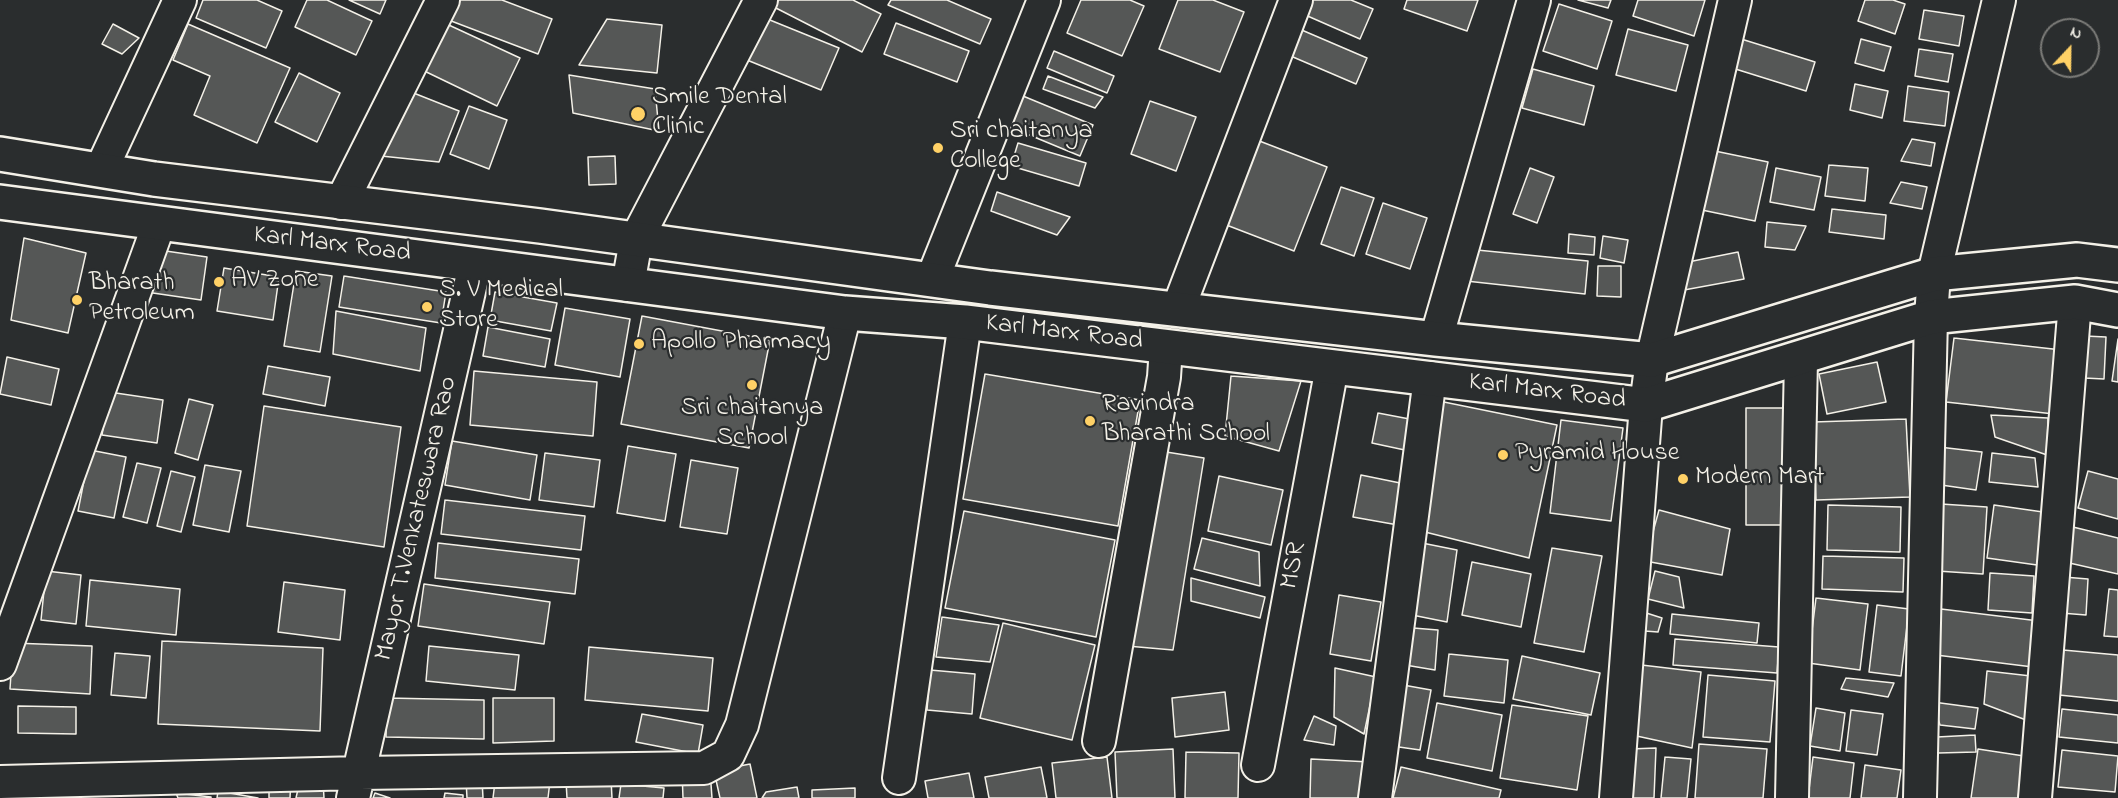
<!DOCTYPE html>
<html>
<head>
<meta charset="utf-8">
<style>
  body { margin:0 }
  #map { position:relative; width:2118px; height:798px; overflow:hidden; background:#2a2d2e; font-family:"Indie Flower",sans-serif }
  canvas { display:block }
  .north { position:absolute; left:2040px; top:18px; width:60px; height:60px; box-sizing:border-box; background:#2a2d2e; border:2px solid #7b7b78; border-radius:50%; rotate:22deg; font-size:16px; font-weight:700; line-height:24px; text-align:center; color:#f4f1e8 }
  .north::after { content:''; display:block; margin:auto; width:21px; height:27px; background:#ffd166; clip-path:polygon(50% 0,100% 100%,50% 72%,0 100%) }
</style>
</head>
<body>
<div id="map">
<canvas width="2118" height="798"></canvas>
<div class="north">N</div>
</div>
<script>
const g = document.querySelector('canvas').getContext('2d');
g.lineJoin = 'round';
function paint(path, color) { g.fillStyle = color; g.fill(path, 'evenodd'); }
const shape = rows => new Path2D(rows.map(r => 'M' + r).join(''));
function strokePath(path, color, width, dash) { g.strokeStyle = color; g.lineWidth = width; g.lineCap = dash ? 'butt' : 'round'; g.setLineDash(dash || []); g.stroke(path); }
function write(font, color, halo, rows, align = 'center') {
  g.font = font + ' "Indie Flower",sans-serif'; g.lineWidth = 4.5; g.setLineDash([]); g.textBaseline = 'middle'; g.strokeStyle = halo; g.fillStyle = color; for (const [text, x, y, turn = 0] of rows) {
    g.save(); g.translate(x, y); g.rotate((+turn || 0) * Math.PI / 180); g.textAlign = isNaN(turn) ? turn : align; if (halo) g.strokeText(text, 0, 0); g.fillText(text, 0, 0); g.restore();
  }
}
const building = shape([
  [203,0,257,0,282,11,266,48,196,18,203,0],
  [307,0,327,0,372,21,356,55,295,27,307,0],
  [349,0,386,0,380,14,349,0],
  [445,0,502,0,552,19,538,54,438,16,445,0],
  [775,0,853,0,881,14,862,52,772,6,775,0],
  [891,0,947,0,991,19,980,44,888,5,891,0],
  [1081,0,1130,0,1144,6,1122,56,1067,33,1081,0],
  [1178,0,1213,0,1244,12,1220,72,1159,49,1178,0],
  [1309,0,1351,0,1373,9,1360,39,1303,14,1309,0],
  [1407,0,1478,0,1467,31,1404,9,1407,0],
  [1578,0,1611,0,1608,8,1578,0],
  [1638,0,1705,0,1694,36,1633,16,1638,0],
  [1865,0,1893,0,1905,4,1895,34,1858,21,1865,0],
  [1559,4,1612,21,1597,69,1543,51,1559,4],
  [1924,10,1964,16,1959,46,1919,39,1924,10],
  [760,16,839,48,821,90,742,58,760,16],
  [607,19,662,25,657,73,579,65,607,19],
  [438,20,520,58,497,106,416,67,438,20],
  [896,23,969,51,957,82,884,54,896,23],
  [113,24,139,38,122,54,102,44,113,24],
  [188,24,290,68,257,143,194,115,210,76,173,60,188,24],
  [1297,28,1367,58,1356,84,1286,54,1297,28],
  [1628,29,1688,45,1676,91,1616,75,1628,29],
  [1738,38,1815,62,1806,91,1729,67,1738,38],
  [1861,39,1891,47,1884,71,1855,63,1861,39],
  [1919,49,1953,54,1948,82,1915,76,1919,49],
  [1054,51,1114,76,1107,93,1047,68,1054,51],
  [1533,69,1594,86,1584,125,1522,108,1533,69],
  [299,73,340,93,317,142,275,122,299,73],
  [569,75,655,89,659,131,573,113,569,75],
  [1048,76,1103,97,1095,108,1043,89,1048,76],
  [1855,84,1888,91,1882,118,1850,110,1855,84],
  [1908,86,1949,92,1945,126,1904,121,1908,86],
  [406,90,459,111,439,162,381,156,406,90],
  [1023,96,1093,125,1080,156,1010,127,1023,96],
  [1150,101,1196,117,1176,171,1131,154,1150,101],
  [469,106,507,120,489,169,450,154,469,106],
  [1249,137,1327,167,1294,251,1216,221,1249,137],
  [1912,139,1935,143,1931,166,1901,161,1912,139],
  [1018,143,1086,163,1079,186,1011,166,1018,143],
  [1710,150,1768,162,1755,221,1697,209,1710,150],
  [615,156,616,184,589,185,588,157,615,156],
  [1829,165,1868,168,1865,201,1825,196,1829,165],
  [1530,168,1554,177,1537,223,1513,214,1530,168],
  [1776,168,1821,177,1814,210,1770,202,1776,168],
  [1901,182,1927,187,1922,209,1890,203,1901,182],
  [1341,187,1374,198,1354,256,1321,244,1341,187],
  [997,192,1070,217,1057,235,991,211,997,192],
  [1383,203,1427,218,1410,269,1366,254,1383,203],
  [1832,209,1886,215,1884,239,1829,232,1832,209],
  [1767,222,1806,226,1795,250,1765,247,1767,222],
  [1569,234,1595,237,1594,255,1568,253,1569,234],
  [1603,236,1628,240,1624,263,1600,258,1603,236],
  [24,238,86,253,68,333,11,320,24,238],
  [152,249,207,257,201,300,146,292,152,249],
  [1477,250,1588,261,1585,294,1466,281,1477,250],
  [1738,252,1744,279,1684,290,1688,262,1738,252],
  [1598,266,1621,266,1621,297,1597,296,1598,266],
  [224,268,279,277,273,320,217,311,224,268],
  [296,271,332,276,320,352,284,346,296,271],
  [344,276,446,292,441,323,339,307,344,276],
  [495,292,557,303,551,331,490,320,495,292],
  [565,308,630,319,620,377,555,365,565,308],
  [336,311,426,328,420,371,333,354,336,311],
  [642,316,770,340,749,448,621,424,642,316],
  [488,327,550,339,545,367,483,356,488,327],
  [2085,336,2106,337,2104,379,2084,378,2085,336],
  [1954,338,2062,350,2054,414,1946,402,1954,338],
  [2118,339,2118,382,2112,381,2118,339],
  [7,357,59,369,51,405,0,394,7,357],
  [1877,362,1886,402,1827,414,1819,374,1877,362],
  [268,366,330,377,325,406,263,394,268,366],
  [474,371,597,382,593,436,470,425,474,371],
  [985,374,1140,400,1118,526,963,499,985,374],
  [1231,376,1301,381,1279,451,1225,436,1231,376],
  [109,392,163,400,157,443,102,435,109,392],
  [189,399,213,405,198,460,175,453,189,399],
  [1439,401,1557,425,1529,558,1425,532,1439,401],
  [264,406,401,427,384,547,247,526,264,406],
  [1746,408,1783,408,1784,525,1746,525,1746,408],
  [1378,413,1420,421,1414,452,1372,443,1378,413],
  [1991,415,2048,418,2047,455,1995,437,1991,415],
  [1906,419,1910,497,1816,500,1813,422,1906,419],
  [1561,420,1623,428,1611,521,1550,513,1561,420],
  [452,441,537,455,530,500,445,485,452,441],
  [628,446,676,454,665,521,617,513,628,446],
  [1939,447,1982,452,1976,490,1934,484,1939,447],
  [90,450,126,457,114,518,78,511,90,450],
  [1160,451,1204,458,1173,650,1127,646,1160,451],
  [545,453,600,460,594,507,539,500,545,453],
  [1992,453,2035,458,2038,487,1989,482,1992,453],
  [691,460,738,468,727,534,680,527,691,460],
  [137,463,161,468,147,523,123,517,137,463],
  [205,465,241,471,229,532,193,525,205,465],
  [171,471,195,477,181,532,157,526,171,471],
  [2088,471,2118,479,2118,519,2078,508,2088,471],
  [1361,475,1405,484,1398,525,1353,517,1361,475],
  [1219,476,1283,490,1271,545,1208,531,1219,476],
  [445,500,585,516,581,550,441,534,445,500],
  [1941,504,1987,507,1983,574,1937,571,1941,504],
  [1828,505,1901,507,1900,552,1827,550,1828,505],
  [1994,505,2043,512,2037,565,1987,558,1994,505],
  [1659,510,1730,529,1722,575,1645,561,1659,510],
  [964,511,1115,540,1096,637,945,608,964,511],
  [2073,527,2118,538,2118,574,2065,562,2073,527],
  [1202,538,1259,552,1260,586,1194,569,1202,538],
  [1417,542,1457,550,1447,622,1407,614,1417,542],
  [438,543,579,559,575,594,435,578,438,543],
  [1552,548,1602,556,1584,652,1534,643,1552,548],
  [1823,556,1904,558,1903,592,1822,589,1823,556],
  [1472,562,1531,574,1521,627,1462,615,1472,562],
  [46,571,81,575,76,624,41,620,46,571],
  [1655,571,1679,577,1684,608,1648,599,1655,571],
  [1990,573,2034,576,2032,613,1988,610,1990,573],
  [2064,577,2088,579,2086,615,2061,613,2064,577],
  [1191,578,1265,597,1260,618,1191,601,1191,578],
  [90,580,180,589,176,635,86,626,90,580],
  [284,582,345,590,340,640,278,632,284,582],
  [424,584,550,602,544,644,418,626,424,584],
  [2109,589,2118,590,2118,637,2104,636,2109,589],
  [1339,595,1381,602,1371,661,1330,654,1339,595],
  [1816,598,1868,604,1860,670,1808,663,1816,598],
  [1877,605,1909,609,1901,676,1869,672,1877,605],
  [1941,609,2039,621,2033,667,1936,655,1941,609],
  [1637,610,1662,618,1658,632,1631,630,1637,610],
  [1672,614,1759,623,1757,643,1670,634,1672,614],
  [942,617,999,625,990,662,936,657,942,617],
  [1003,623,1095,645,1072,740,980,718,1003,623],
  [1401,627,1438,630,1435,670,1399,664,1401,627],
  [1675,639,1779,647,1777,673,1673,665,1675,639],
  [162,641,323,648,320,731,158,724,162,641],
  [13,643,92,646,90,694,10,689,13,643],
  [429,646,519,655,515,690,426,681,429,646],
  [589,647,713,658,708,711,585,700,589,647],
  [2063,650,2118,655,2118,701,2059,695,2063,650],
  [115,653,150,656,146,698,111,695,115,653],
  [1449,654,1508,660,1504,703,1444,696,1449,654],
  [1522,656,1600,673,1591,715,1513,699,1522,656],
  [1633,664,1701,672,1692,748,1632,735,1633,664],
  [1335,668,1376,677,1364,734,1334,717,1335,668],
  [930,670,975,674,972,714,927,710,930,670],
  [1987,671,2031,676,2026,720,1984,704,1987,671],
  [1708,675,1775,681,1770,742,1703,737,1708,675],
  [1846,678,1894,683,1888,697,1841,689,1846,678],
  [1403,685,1431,690,1420,750,1392,746,1403,685],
  [1225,692,1229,730,1175,737,1172,698,1225,692],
  [387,698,484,700,484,739,386,737,387,698],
  [493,698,554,698,554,741,493,743,493,698],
  [1933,702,1978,708,1975,729,1940,725,1933,702],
  [1437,703,1502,715,1492,771,1427,758,1437,703],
  [1512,705,1588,716,1577,790,1500,778,1512,705],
  [18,706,76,707,76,734,18,733,18,706],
  [1816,708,1845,713,1840,751,1810,746,1816,708],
  [2062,709,2118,715,2118,743,2059,737,2062,709],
  [1851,710,1883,714,1877,755,1846,751,1851,710],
  [642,714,703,725,698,754,636,742,642,714],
  [1314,716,1336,726,1334,745,1304,740,1314,716],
  [1975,735,1976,752,1938,753,1937,737,1975,735],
  [1699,744,1767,749,1763,798,1695,798,1699,744],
  [1656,748,1654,798,1625,798,1629,749,1656,748],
  [1173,749,1175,798,1117,798,1115,752,1173,749],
  [1978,749,2024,756,2018,798,1971,798,1978,749],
  [2062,750,2118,756,2115,792,2058,787,2062,750],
  [1186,752,1239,753,1238,798,1185,798,1186,752],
  [1107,757,1112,798,1056,798,1052,763,1107,757],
  [1665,757,1691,759,1687,798,1661,798,1665,757],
  [1813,757,1854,763,1850,798,1808,798,1813,757],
  [1311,759,1370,762,1368,798,1310,798,1311,759],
  [750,764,757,798,720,798,714,771,750,764],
  [1865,765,1901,770,1897,798,1861,798,1865,765],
  [1041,767,1047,798,989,798,985,777,1041,767],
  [1401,767,1501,790,1499,798,1393,798,1401,767],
  [710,770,712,798,683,798,682,771,710,770],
  [969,773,974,798,928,798,925,781,969,773],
  [269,776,291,777,290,798,269,798,269,776],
  [301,776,323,781,324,798,296,798,301,776],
  [482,779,483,798,467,798,466,780,482,779],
  [611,779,612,798,567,798,566,781,611,779],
  [550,781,548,798,493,798,495,782,550,781],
  [621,784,664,788,663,798,619,798,621,784],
  [797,787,799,798,762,798,766,792,797,787],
  [855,788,855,798,812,798,812,790,855,788],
  [218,791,258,798,217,798,218,791],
  [176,793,211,797,211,798,178,798,176,793],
  [375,793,390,798,373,798,375,793],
  [445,793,463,795,463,798,444,798,445,793]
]);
paint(building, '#555756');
strokePath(building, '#f4f1e8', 1.5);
const street = shape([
  [101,170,180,0],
  [341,203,443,0],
  [932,280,1044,0],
  [628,285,636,240,761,0],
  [1178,309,1296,0],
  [1436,339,1534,0],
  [0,664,159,224],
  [1099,741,1164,377,1166,347],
  [1258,765,1332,367],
  [899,778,965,322],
  [0,782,360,773,704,768,728,755,742,725,845,313],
  [353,798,475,265],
  [1375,798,1430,378],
  [1616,798,1646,405,1652,360,1735,0],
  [1792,798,1801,359],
  [1920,798,1931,317,1934,274,1999,0],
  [2035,798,2075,302]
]);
const secondary = shape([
  [0,154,154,179,540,226,990,288,1436,339,1652,360,1934,274,2077,260,2118,265],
  [0,202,845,313,965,322,1646,405,1931,317,2075,302,2118,310]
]);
strokePath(street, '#f4f1e8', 36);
strokePath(secondary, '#f4f1e8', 38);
strokePath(street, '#2a2d2e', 32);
strokePath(secondary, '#2a2d2e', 33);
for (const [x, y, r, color] of [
  [638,114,8,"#ffd166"],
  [938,148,6,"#ffd166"],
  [219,282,6,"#ffd166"],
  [77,300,6,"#ffd166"],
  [427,307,6,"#ffd166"],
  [639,344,6,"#ffd166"],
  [752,385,6,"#ffd166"],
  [1090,421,6,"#ffd166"],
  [1503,455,6,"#ffd166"],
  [1683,479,6,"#ffd166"]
]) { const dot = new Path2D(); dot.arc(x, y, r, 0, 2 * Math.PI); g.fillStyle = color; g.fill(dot); strokePath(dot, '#2a2d2e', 2); }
write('26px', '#f4f1e8', '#2a2d2e', [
  ["Smile Dental",652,99],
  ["Clinic",652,129],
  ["Sri chaitanya",950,133],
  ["College",950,163],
  ["AV Zone",231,282],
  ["Bharath",89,285],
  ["Petroleum",89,315],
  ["S. V Medical",439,292],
  ["Store",439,322],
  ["Apollo Pharmacy",651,344],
  ["Ravindra",1102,406],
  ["Bharathi School",1102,436],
  ["Sri chaitanya",752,410,"center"],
  ["School",752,440,"center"],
  ["Pyramid House",1515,455],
  ["Modern Mart",1695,479]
], 'left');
write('26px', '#f4f1e8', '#2a2d2e', [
  ["Karl Marx Road",332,246,7],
  ["Karl Marx Road",1064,334,7],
  ["Karl Marx Road",1547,393,7],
  ["Mayor T.Venkateswara Rao",418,519,-77],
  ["MSR",1295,566,-80]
]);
</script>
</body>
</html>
